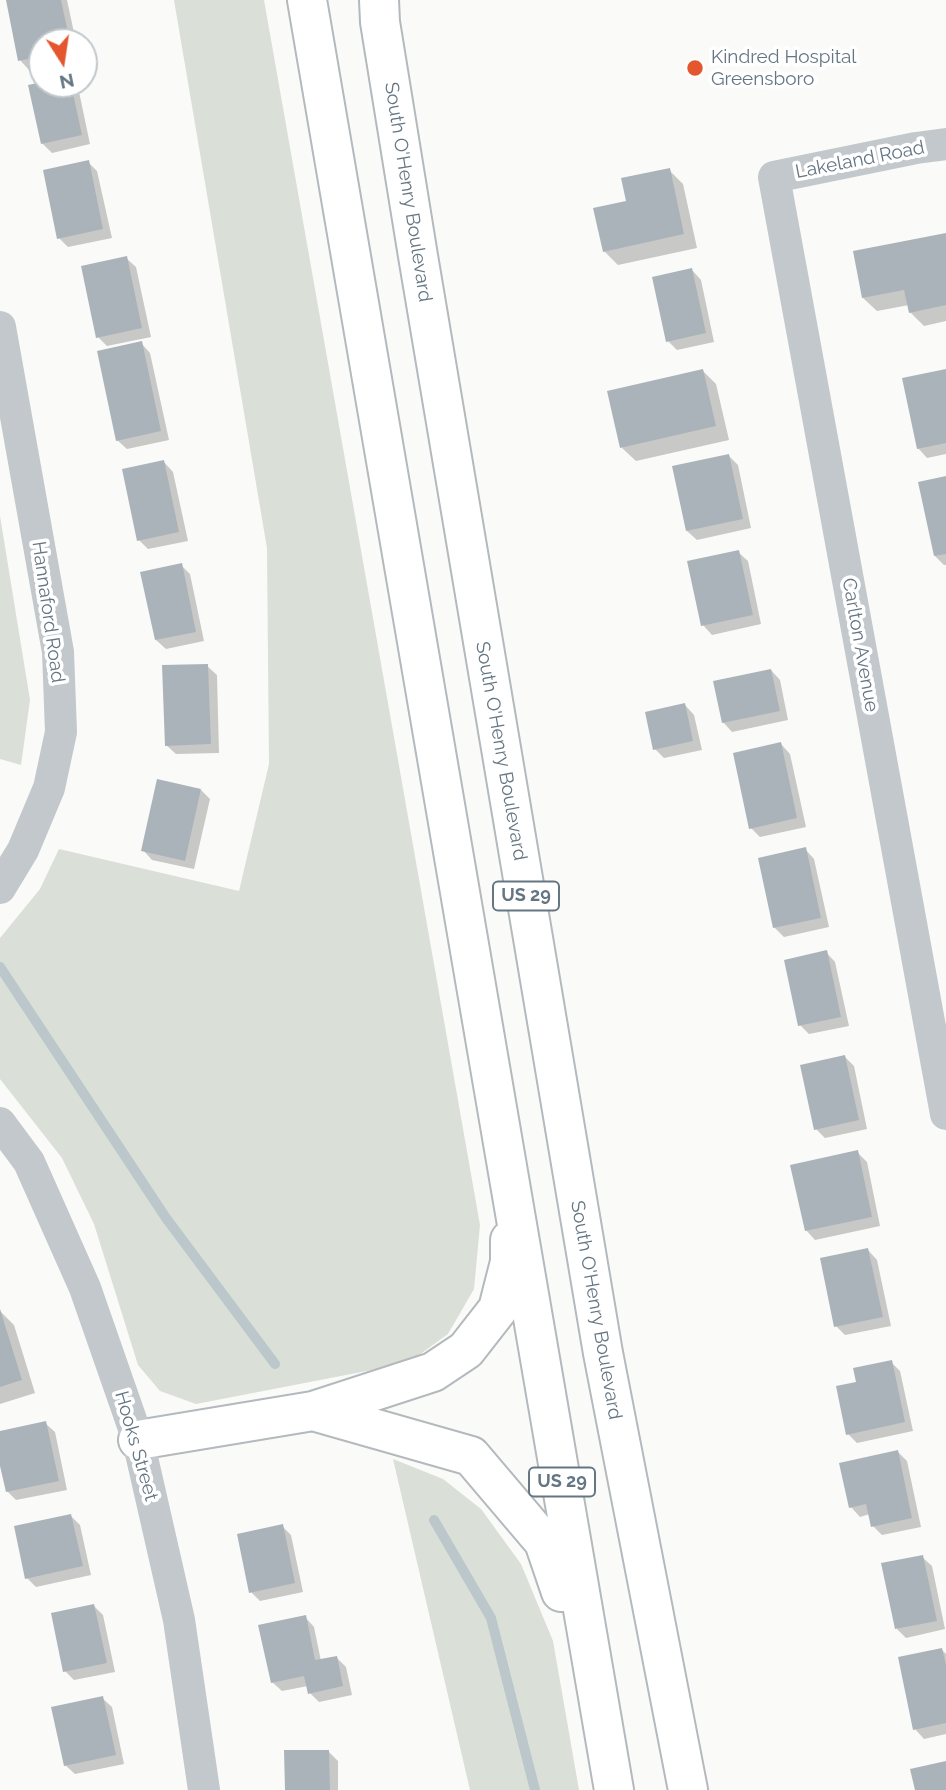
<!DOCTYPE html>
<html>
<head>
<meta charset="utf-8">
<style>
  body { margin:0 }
  #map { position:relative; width:946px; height:1790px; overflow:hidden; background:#fafaf8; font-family:Raleway,sans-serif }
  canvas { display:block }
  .north { position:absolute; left:28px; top:28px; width:70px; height:70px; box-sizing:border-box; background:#fff; border:2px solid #c1c8cd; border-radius:50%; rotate:168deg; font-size:19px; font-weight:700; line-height:28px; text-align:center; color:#657683 }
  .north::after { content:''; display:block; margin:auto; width:24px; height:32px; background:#e4572e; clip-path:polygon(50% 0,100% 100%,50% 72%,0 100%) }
</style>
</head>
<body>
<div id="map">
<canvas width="946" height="1790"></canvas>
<div class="north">N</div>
</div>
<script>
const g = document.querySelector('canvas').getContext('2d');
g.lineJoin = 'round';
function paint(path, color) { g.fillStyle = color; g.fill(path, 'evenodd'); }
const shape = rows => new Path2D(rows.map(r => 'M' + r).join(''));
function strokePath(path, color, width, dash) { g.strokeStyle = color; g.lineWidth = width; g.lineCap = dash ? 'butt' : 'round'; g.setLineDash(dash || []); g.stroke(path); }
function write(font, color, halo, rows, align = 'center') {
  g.font = font + ' Raleway,sans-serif'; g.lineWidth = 7; g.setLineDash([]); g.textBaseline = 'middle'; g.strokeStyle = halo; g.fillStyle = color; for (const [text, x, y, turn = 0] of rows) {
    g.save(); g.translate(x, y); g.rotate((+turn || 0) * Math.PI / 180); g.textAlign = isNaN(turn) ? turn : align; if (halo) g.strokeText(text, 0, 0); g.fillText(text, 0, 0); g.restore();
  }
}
paint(shape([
  [174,0,264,0,480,1225,474,1289,448,1334,408,1363,196,1404,160,1391,138,1365,94,1224,62,1158,0,1079,0,938,40,889,59,849,239,891,269,764,267,548],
  [0,516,30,700,21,765,0,759],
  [393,1459,443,1479,481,1509,521,1564,553,1641,579,1790,470,1790]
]), '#dadfd7');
paint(shape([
  [7,0,67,0,76,42,42,42,42,67,29,70,20,60],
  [42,83,75,84,78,87,90,144,52,153,42,143,30,86],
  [88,162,97,171,112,238,68,247,59,238],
  [669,170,683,184,697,248,618,265,604,251,628,202],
  [946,235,946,321,924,326,910,312,909,305,877,311,863,298],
  [126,258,136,267,151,337,107,346,98,337],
  [692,270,701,280,714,342,677,350,668,341],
  [141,343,150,353,169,440,127,449,117,440],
  [702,370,716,384,729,440,636,461,622,448],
  [946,371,946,454,927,458,918,448],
  [729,456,738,465,751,528,697,540,687,531],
  [164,462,173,472,188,541,148,549,139,540],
  [946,478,946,565,944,565,935,556],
  [738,552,748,561,761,624,712,635,703,625],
  [181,565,190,574,204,641,166,649,156,640],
  [207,666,217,675,219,753,176,754,166,745],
  [771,670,780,680,788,720,732,732,723,722],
  [685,705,694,715,702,750,664,758,655,749],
  [781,744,790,754,806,827,760,837,751,828],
  [201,790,210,799,194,869,152,860,143,850],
  [805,849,814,859,829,927,784,937,774,927],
  [826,952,835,962,849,1026,809,1034,800,1025],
  [845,1057,854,1066,867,1129,825,1138,816,1129],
  [857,1152,867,1162,880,1226,815,1240,806,1230],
  [868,1250,877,1260,891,1326,845,1335,836,1326],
  [0,1311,14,1325,35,1393,0,1404],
  [891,1362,900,1371,913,1431,857,1443,848,1434],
  [45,1423,55,1432,67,1490,16,1500,7,1491,0,1457,0,1433],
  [898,1452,907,1461,921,1527,882,1535,873,1526,870,1514,860,1517,851,1507],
  [71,1516,80,1525,91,1575,36,1587,27,1578],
  [282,1526,291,1535,303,1592,260,1601,251,1592],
  [922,1557,932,1566,945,1629,906,1638,897,1629],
  [94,1606,103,1615,115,1672,74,1680,65,1671],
  [305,1617,314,1627,321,1661,336,1657,346,1667,352,1695,319,1702,310,1693,308,1686,282,1691,272,1682],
  [942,1650,946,1654,946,1734,924,1739,915,1729],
  [102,1698,112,1707,124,1764,75,1774,65,1765],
  [329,1752,338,1761,338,1790,286,1790]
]), '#0003');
strokePath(shape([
  [0,967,166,1218,275,1364],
  [434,1520,491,1618,535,1790]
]), '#bbc7cb', 10);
paint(shape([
  [6,0,61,0,70,42,42,42,42,56,18,61],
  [42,82,42,84,71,84,82,135,41,144,28,85],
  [89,160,103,229,57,239,43,170],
  [670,168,684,234,603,252,593,208,626,201,621,178],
  [946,233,946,305,909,313,904,290,862,298,853,251],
  [127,256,142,328,96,338,81,266],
  [692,268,706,333,666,342,652,277],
  [142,341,161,431,116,441,97,351],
  [703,369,716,426,620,448,607,391],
  [946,369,946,443,917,449,902,378],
  [729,454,743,519,686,531,672,466],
  [164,460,179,532,137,541,122,469],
  [946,476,946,554,934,556,918,482],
  [739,550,753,615,701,626,687,561],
  [182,563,196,632,155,640,140,572],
  [208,664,211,744,165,746,162,665],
  [771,669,780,711,722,723,713,681],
  [685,703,693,741,653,750,645,712],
  [781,742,797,818,749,829,733,753],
  [157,779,201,789,185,861,141,851],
  [806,847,821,918,773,928,758,858],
  [827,950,841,1017,798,1026,784,960],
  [845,1055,859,1120,814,1130,800,1065],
  [858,1150,872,1217,805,1231,790,1165],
  [868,1248,883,1317,834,1327,820,1258],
  [0,1309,22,1380,0,1387],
  [892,1360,905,1422,846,1435,836,1386,856,1382,853,1368],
  [46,1421,59,1481,6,1492,0,1466,0,1431],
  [898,1450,912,1518,871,1527,866,1504,849,1508,839,1463],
  [71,1514,83,1566,25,1579,14,1526],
  [283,1524,295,1583,249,1593,237,1534],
  [923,1555,937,1621,895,1629,881,1563],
  [94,1604,107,1663,63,1672,51,1613],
  [306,1615,315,1660,337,1656,343,1686,308,1694,304,1676,271,1683,258,1625],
  [942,1648,946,1665,946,1723,913,1730,898,1657],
  [103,1696,116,1755,64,1766,51,1707],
  [284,1750,329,1750,330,1790,285,1790],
  [946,1761,946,1790,915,1790,910,1769]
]), '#aab3b9');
const highway = shape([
  [307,0,614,1790],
  [379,0,380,22,418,256,603,1353,688,1790],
  [313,1411,471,1456,544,1542,561,1592],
  [138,1440,313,1411,433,1372,466,1350,498,1309,510,1262,510,1240]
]);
strokePath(highway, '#b4b9bd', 42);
strokePath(shape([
  [946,144,916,148,774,177,946,1114],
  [0,327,58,652,61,732,49,788,23,850,0,888],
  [0,1123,29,1162,85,1288,138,1440,179,1620,204,1790]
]), '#c3c8cc', 32);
strokePath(highway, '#fff', 38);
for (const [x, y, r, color] of [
  [695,68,9,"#e4572e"]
]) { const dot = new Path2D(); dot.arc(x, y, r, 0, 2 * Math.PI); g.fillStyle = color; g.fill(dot); strokePath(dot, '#fff', 2.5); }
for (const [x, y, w] of [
  [526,896,66],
  [562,1482,66]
]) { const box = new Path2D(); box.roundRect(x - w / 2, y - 14.5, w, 29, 5); g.fillStyle = '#fff'; g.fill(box); strokePath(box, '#657683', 2); }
write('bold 18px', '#657683', null, [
  ["US 29",526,896],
  ["US 29",562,1482]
]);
write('19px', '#657683', '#fff', [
  ["Kindred Hospital",711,57],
  ["Greensboro",711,79]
], 'left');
write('19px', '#657683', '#fff', [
  ["Lakeland Road",860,160,-11],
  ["South O'Henry Boulevard",408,192,81],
  ["Hannaford Road",48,612,82],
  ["Carlton Avenue",860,645,80],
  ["South O'Henry Boulevard",501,751,80],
  ["South O'Henry Boulevard",596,1310,80],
  ["Hooks Street",136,1446,74]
]);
</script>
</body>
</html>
